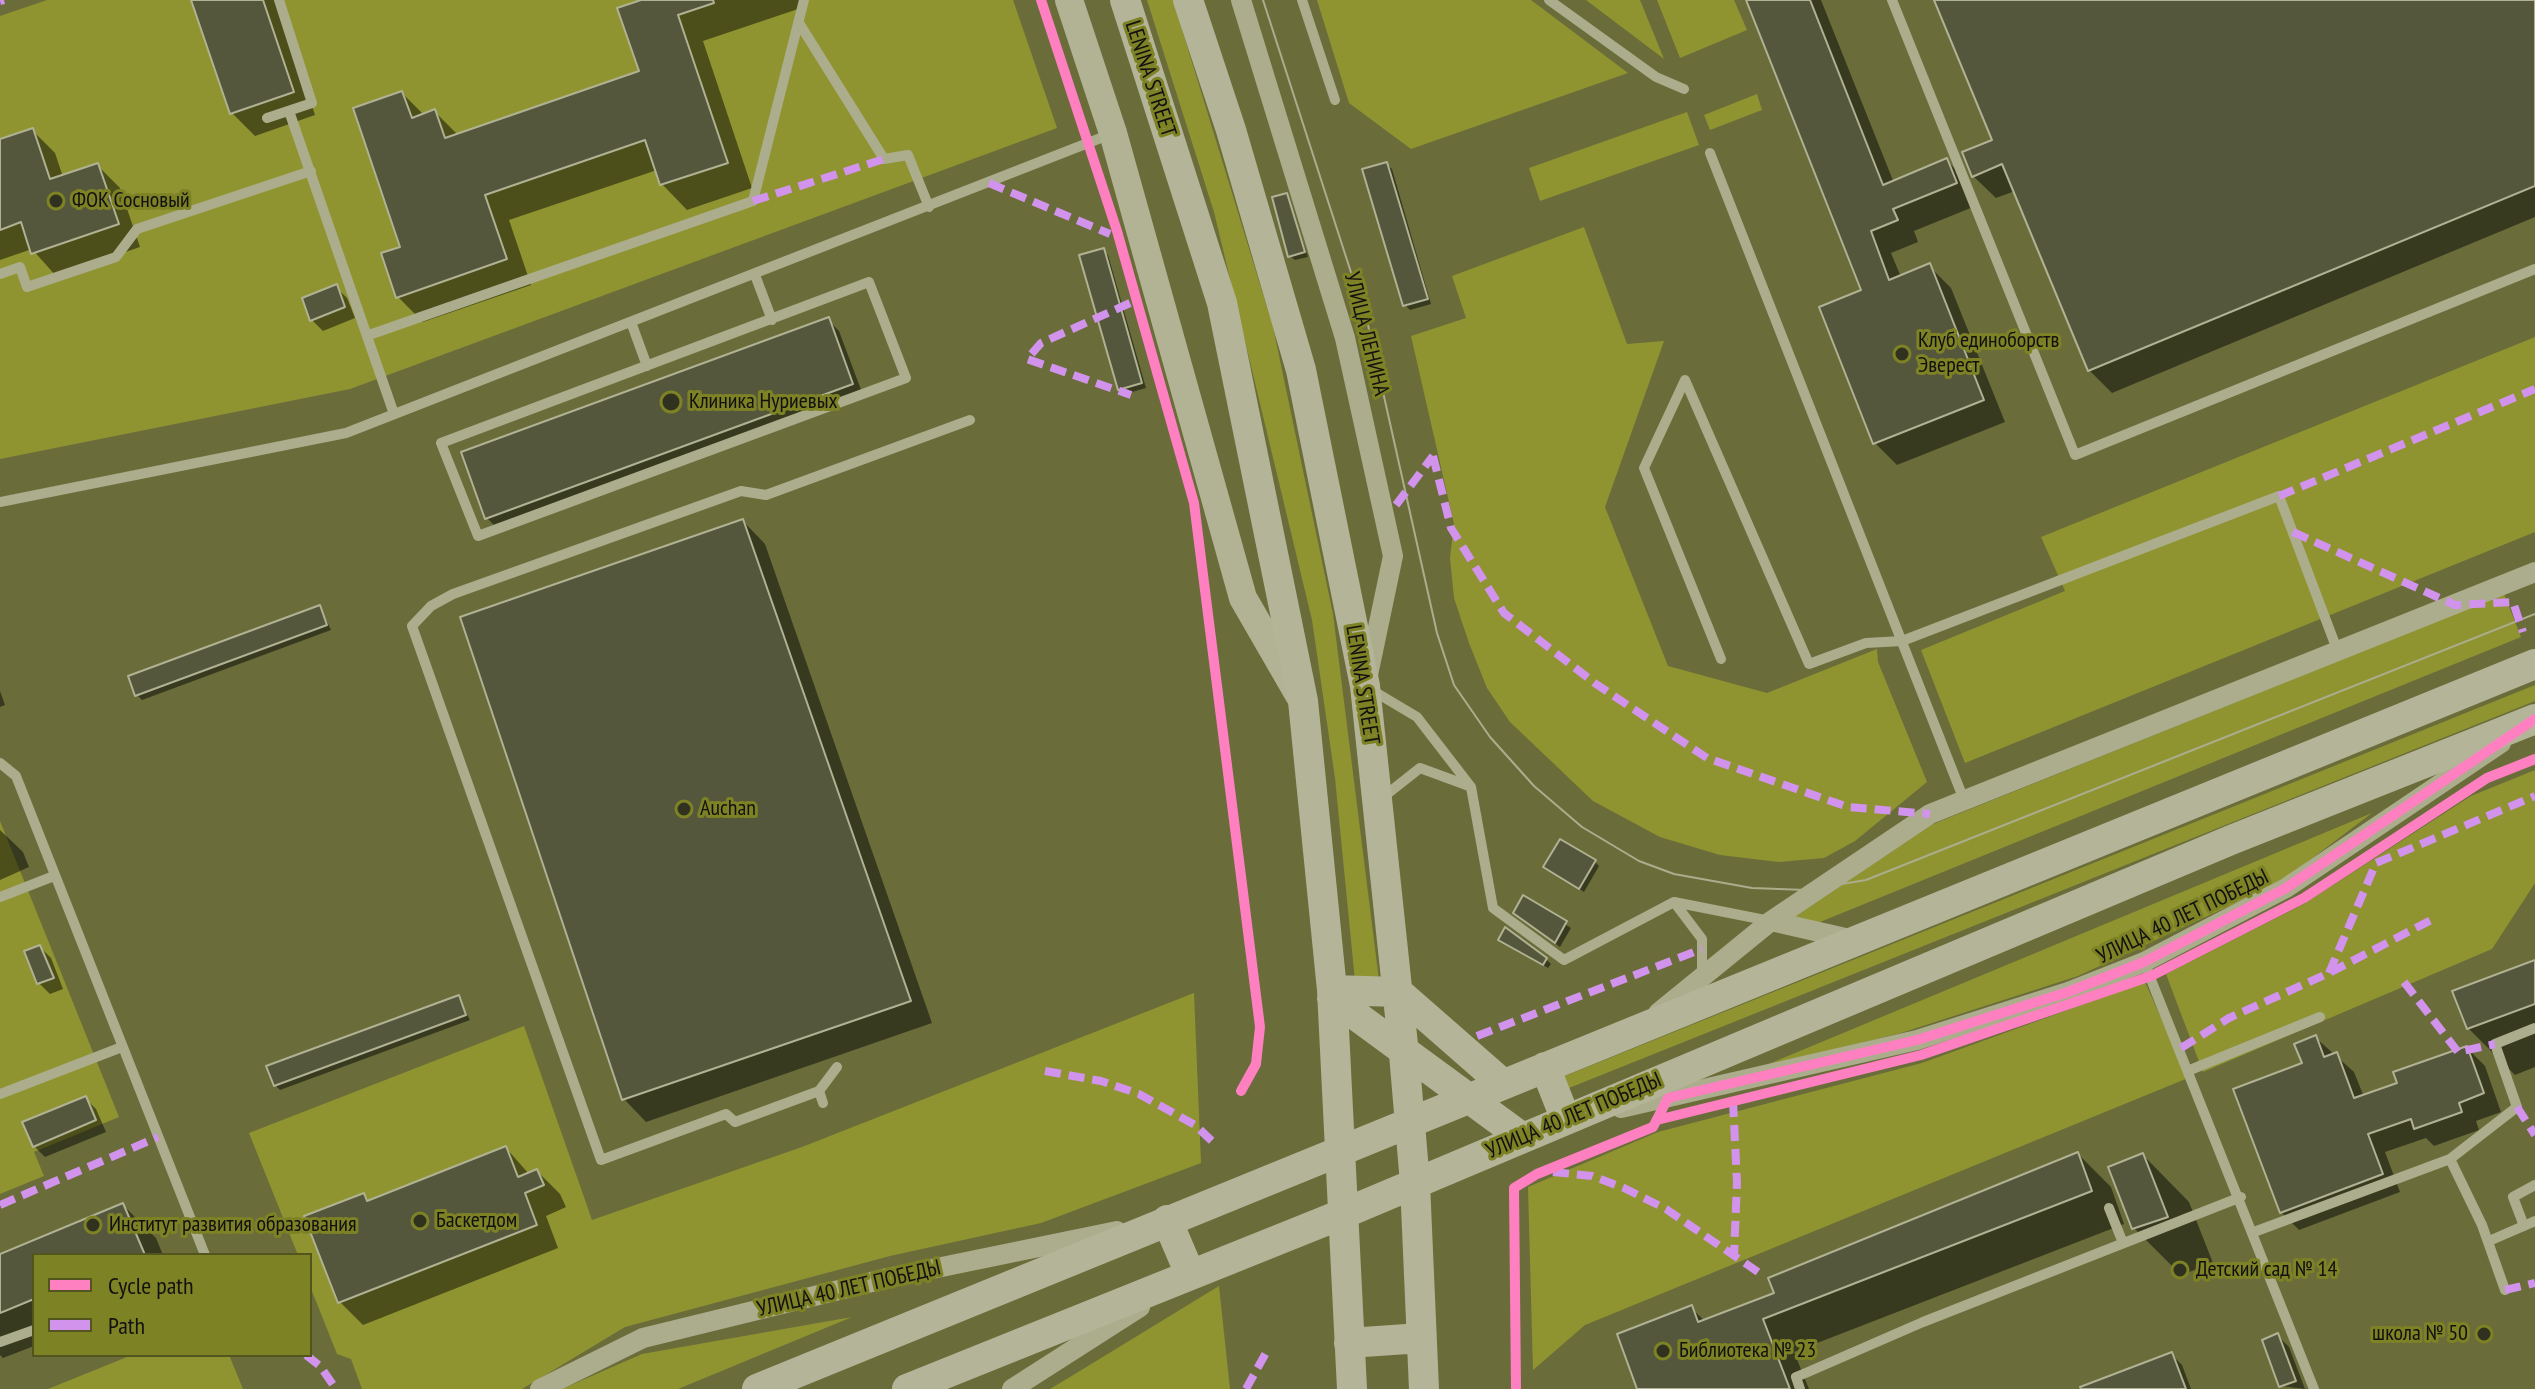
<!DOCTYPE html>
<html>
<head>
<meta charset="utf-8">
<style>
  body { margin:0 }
  #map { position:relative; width:2535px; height:1389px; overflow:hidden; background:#6a6d3a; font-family:"PT Sans Narrow",sans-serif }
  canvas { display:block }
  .legend { position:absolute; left:32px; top:1253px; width:280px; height:104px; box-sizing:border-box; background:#7d8225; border:2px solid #52551d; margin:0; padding:10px 14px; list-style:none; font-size:24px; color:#111 }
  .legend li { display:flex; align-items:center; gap:16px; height:40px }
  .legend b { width:40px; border:2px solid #52551d }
</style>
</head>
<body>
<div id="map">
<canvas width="2535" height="1389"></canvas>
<ul class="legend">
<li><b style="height:10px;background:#ff80c0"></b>Cycle path</li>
<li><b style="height:10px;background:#d193ec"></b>Path</li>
</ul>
</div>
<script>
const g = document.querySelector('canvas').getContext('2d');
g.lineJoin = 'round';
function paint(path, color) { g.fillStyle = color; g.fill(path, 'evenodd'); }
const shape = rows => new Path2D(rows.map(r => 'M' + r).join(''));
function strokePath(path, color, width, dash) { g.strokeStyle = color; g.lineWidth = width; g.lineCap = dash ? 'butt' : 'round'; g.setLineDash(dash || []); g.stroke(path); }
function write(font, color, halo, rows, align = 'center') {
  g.font = font + ' "PT Sans Narrow",sans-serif'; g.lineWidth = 6; g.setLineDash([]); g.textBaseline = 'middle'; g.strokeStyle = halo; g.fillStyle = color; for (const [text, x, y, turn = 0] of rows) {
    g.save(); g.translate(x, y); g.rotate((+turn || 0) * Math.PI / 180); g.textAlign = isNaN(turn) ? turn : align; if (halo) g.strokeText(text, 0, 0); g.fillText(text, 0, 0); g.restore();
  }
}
paint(shape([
  [47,0,1013,0,1057,128,350,389,0,459,0,16],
  [1147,0,1173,0,1273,327,1333,614,1379,980,1355,981,1335,778,1312,620,1214,212],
  [1317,0,1531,0,1628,73,1411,149,1349,103],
  [1586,0,1640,0,1664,59],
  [1657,0,1734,0,1747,30,1680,58],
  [1757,94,1762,110,1710,130,1704,115],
  [1687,112,1699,145,1540,201,1529,168],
  [1584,227,1627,344,1664,341,1605,507,1668,666,1767,693,1877,649,1878,662,1927,782,1855,841,1824,858,1779,862,1720,855,1660,837,1593,801,1510,722,1487,688,1469,643,1454,598,1450,558,1454,524,1411,336,1466,318,1452,276],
  [2535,337,2535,532,1965,763,1921,650,2065,591,2041,537],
  [2504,594,2521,637,1815,924,1793,918,1931,825],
  [2535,685,2535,701,1564,1090,1560,1078],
  [2535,770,2535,883,2492,949,2203,1072,2166,974,2304,904,2471,796],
  [2372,813,2281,882,2078,976,1901,1033,1759,1068],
  [0,821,119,1117,34,1152,44,1176,0,1194],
  [2145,982,2188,1078,1585,1325,1533,1370,1528,1187,1658,1132,1922,1063],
  [1194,993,1201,1163,1041,1223,890,1256,625,1327,522,1389,362,1389,351,1359,337,1354,310,1286,310,1255,298,1255,249,1133,524,1026,592,1220,802,1147],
  [1219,1286,1230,1389,1050,1389,1070,1377],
  [852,1317,678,1389,562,1389,642,1354],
  [132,1355,229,1355,243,1389,48,1389]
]), '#8f9431');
paint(shape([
  [194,0,276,0,315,115,255,136,232,113],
  [648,0,802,0,804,7,703,41,752,188,687,210,662,184,657,170,509,220,531,285,423,322,398,297,403,248,402,93,424,115,435,112,458,135,641,73],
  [1748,0,1821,0,1894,183,1947,161,1969,183,1978,205,1914,231,1918,242,1891,253,1901,277,1929,266,1951,288,2005,422,1897,465,1875,443,1863,292],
  [1936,0,2535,0,2535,217,2112,393,2089,370,2015,191,1996,198,1973,176,1994,141],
  [32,130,55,153,63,177,97,165,120,188,140,247,56,276,32,249,0,260,0,141],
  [1387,164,1392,169,1431,304,1410,310,1405,305],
  [1289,201,1308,257,1295,260,1290,256],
  [1103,250,1108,255,1146,388,1125,394,1120,389],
  [336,287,347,298,355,318,323,331,312,320],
  [828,320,839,331,863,395,498,529,487,518],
  [743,521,765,544,932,1023,646,1122,624,1099],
  [320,607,331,630,142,700,137,695,130,678],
  [0,691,5,705,0,707],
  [0,830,23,852,29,867,0,880],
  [1595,862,1599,866,1584,892,1546,867],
  [1524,898,1571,928,1560,947,1521,918],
  [1501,940,1546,959,1551,964,1548,968],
  [40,947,51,958,63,989,50,994,39,983,27,953],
  [2535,962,2535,1067,2515,1075,2468,1028],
  [458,997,470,1020,280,1090,275,1085],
  [2316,1038,2354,1072,2364,1097,2399,1084,2467,1048,2485,1066,2501,1112,2476,1121,2479,1130,2434,1146,2426,1138,2385,1152,2400,1192,2299,1230,2281,1212,2304,1065],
  [85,1098,96,1109,106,1132,45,1157,34,1146],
  [506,1148,529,1174,537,1171,560,1194,566,1207,546,1216,558,1248,363,1325,340,1302,306,1217,363,1195,370,1202],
  [2078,1154,2111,1187,2124,1224,1794,1352,1809,1389,1640,1389,1691,1308,1705,1321,1776,1294],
  [2143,1155,2189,1202,2213,1263,2181,1275,2134,1228,2110,1168],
  [123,1205,156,1238,163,1255,34,1255,34,1346,3,1358,0,1355,0,1256],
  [2278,1336,2289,1347,2305,1389,2281,1386],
  [2171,1354,2182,1365,2191,1389,2085,1389]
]), '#0007');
const building = shape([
  [191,0,263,0,294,92,230,114,191,0],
  [641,0,713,0,714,3,678,15,728,163,660,185,645,140,485,195,507,259,396,298,381,253,400,247,353,108,402,91,412,118,435,109,445,138,639,71,617,8,641,0],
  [1746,0,1810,0,1883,185,1947,158,1957,183,1893,209,1898,220,1871,231,1889,280,1930,263,1984,400,1873,444,1819,307,1861,290,1746,0],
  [1934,0,2535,0,2535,186,2088,371,2002,164,1972,177,1962,152,1992,140,1934,0],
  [33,128,50,179,98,163,119,224,31,254,21,222,0,230,0,139,33,128],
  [1387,162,1428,299,1403,306,1362,169,1387,162],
  [1287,193,1305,252,1288,257,1272,197,1287,193],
  [1104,248,1142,383,1118,390,1079,255,1104,248],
  [337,284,345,307,310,321,302,298,337,284],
  [829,317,853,384,485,519,461,452,829,317],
  [743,519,911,1001,622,1100,460,617,743,519],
  [320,605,327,625,135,696,128,676,320,605],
  [1560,839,1596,860,1579,889,1543,867,1560,839],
  [1523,895,1567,921,1555,943,1513,913,1523,895],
  [1505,927,1547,958,1543,965,1498,940,1505,927],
  [40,945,54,978,37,984,24,951,40,945],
  [2535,960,2535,1004,2467,1029,2452,991,2535,960],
  [459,995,466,1015,274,1086,266,1066,459,995],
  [2316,1035,2324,1057,2337,1052,2354,1098,2397,1083,2393,1072,2467,1046,2484,1093,2459,1103,2462,1112,2414,1129,2411,1119,2368,1134,2383,1174,2280,1213,2233,1089,2302,1063,2294,1044,2316,1035],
  [86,1096,96,1120,33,1147,22,1122,86,1096],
  [506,1146,518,1177,537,1169,544,1185,525,1193,537,1225,338,1303,304,1216,364,1193,367,1201,506,1146],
  [2078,1152,2092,1191,1763,1319,1790,1389,1637,1389,1617,1334,1692,1305,1698,1322,1774,1293,1768,1278,2078,1152],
  [2143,1153,2168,1217,2132,1229,2108,1167,2143,1153],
  [123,1203,145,1255,34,1255,34,1299,0,1313,0,1254,123,1203],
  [2278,1333,2296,1381,2279,1387,2262,1340,2278,1333],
  [2172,1352,2186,1389,2081,1389,2080,1387,2172,1352]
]);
paint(building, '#55573c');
strokePath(building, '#b0b293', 2);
strokePath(shape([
  [1302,0,1335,100],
  [1549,0,1656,77,1684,89],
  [1892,0,2075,455,2535,269],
  [799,23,884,159,908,155,929,207],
  [289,111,394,414],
  [267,118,312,103,279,0],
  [1710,153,1964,800],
  [0,274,20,267,27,287,116,257,137,229,311,171],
  [755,275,772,320],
  [869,282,906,378,478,536,441,443,869,282],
  [631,322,647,366],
  [369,335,753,201,804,0],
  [0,502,346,433,1111,134],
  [1721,659,1644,468,1685,380,1809,664,1866,643,1902,641,2279,496,2338,652],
  [1370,689,1417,717,1471,787,1493,908,1564,960,1674,902,1770,921],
  [0,763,16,776,205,1255],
  [1382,798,1420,768,1469,786],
  [0,897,54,876],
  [1674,902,1702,939,1702,978],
  [2144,962,2314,1389],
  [2190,1070,2320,1017],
  [819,1091,735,1122,726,1114,601,1160,412,626,431,606,453,594,741,491,766,495,970,420],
  [0,1094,122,1047],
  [823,1103,819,1091,837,1067],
  [2450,1159,2482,1225,2505,1290],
  [2109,1208,2123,1243],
  [2524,1226,2513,1197,2535,1185],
  [2254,1232,2450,1159,2517,1107,2495,1044,2535,1028],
  [2489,1241,2535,1221],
  [0,1342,34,1330],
  [1800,1389,1796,1377,1808,1372,1923,1322,2241,1197]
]), '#abad8c', 10);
strokePath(shape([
  [1241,0,1345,338,1393,556,1368,675],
  [1771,921,1854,940],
  [1658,1013,1771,921,1930,814,2535,572],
  [1621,1108,1917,1040,2068,992,2144,962,2286,888,2501,743],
  [540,1389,643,1338,888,1278,1117,1231],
  [1012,1389,1140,1307]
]), '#abad8c', 20);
strokePath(shape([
  [1069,0,1113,133,1243,598,1299,695]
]), '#b1b394', 28);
strokePath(shape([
  [1125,0,1222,303,1303,701,1332,990,1352,1389],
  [1188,0,1231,130,1301,370,1365,686,1404,1054,1415,1183,1424,1389],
  [1332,990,1398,992,1502,1083],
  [1332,998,1523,1138],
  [1545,1067,1566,1120],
  [1167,1220,1190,1274],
  [1349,1343,1421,1338],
  [757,1389,2535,664],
  [907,1389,1345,1213,2231,840,2535,719]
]), '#b4b598', 30);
strokePath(shape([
  [1263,0,1368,325,1437,633,1454,685,1490,737,1534,786,1582,827,1639,861,1674,874,1752,888,1806,890,1866,880,2535,614]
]), '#abad8d', 2);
strokePath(shape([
  [0,1,4,0],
  [989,183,1110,234],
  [753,201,884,159],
  [1130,303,1041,343,1027,359,1131,395],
  [1433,456,1451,528,1504,613,1596,684,1707,758,1848,807,1930,814],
  [2279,496,2535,389],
  [1396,505,1433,456],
  [2293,532,2455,605,2513,602,2523,632],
  [2329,973,2376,863,2535,796],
  [2404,982,2458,1052,2495,1044],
  [1477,1036,1702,949],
  [2181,1048,2229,1018,2329,973,2435,918],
  [1045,1071,1101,1081,1139,1094,1195,1125,1213,1142],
  [1733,1101,1737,1182,1734,1256],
  [2517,1107,2535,1135],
  [1553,1172,1592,1176,1624,1188,1666,1209,1758,1272],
  [0,1205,158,1137],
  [2505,1290,2535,1283],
  [306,1355,320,1366,336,1389],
  [1246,1389,1268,1349]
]), '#d193ec', 8, [16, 8]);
strokePath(shape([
  [1041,0,1117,231,1194,503,1260,1027,1256,1064,1241,1091],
  [1657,1120,1921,1055,2151,976,2304,898,2487,778,2535,759],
  [1516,1389,1514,1188,1537,1174,1653,1127,1668,1098,1917,1040,2068,992,2144,962,2286,888,2535,719]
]), '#ff80c0', 10);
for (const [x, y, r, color] of [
  [56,201,8,"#30311f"],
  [1902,354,8,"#30311f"],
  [671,402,10,"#30311f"],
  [684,809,8,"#30311f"],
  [420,1221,8,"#30311f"],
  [93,1225,8,"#30311f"],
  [2180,1270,8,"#30311f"],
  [2484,1334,8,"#30311f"],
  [1663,1351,8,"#30311f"]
]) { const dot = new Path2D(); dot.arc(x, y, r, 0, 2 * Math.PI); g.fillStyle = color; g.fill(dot); strokePath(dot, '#7d8225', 3); }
write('22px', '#111', '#7d8225', [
  ["LENINA STREET",1150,79,72],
  ["УЛИЦА ЛЕНИНА",1366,334,76],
  ["LENINA STREET",1362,685,81],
  ["УЛИЦА 40 ЛЕТ ПОБЕДЫ",2183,917,-26],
  ["УЛИЦА 40 ЛЕТ ПОБЕДЫ",1574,1116,-23],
  ["УЛИЦА 40 ЛЕТ ПОБЕДЫ",849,1289,-13]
]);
write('22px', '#111', '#7d8225', [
  ["ФОК Сосновый",72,201],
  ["Клуб единоборств",1918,341],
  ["Эверест",1918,366],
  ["Клиника Нуриевых",689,402],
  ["Auchan",700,809],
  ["Баскетдом",436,1221],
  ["Институт развития образования",109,1225],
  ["Детский сад № 14",2196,1270],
  ["школа № 50",2468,1334,"right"],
  ["Библиотека № 23",1679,1351]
], 'left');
</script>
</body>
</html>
